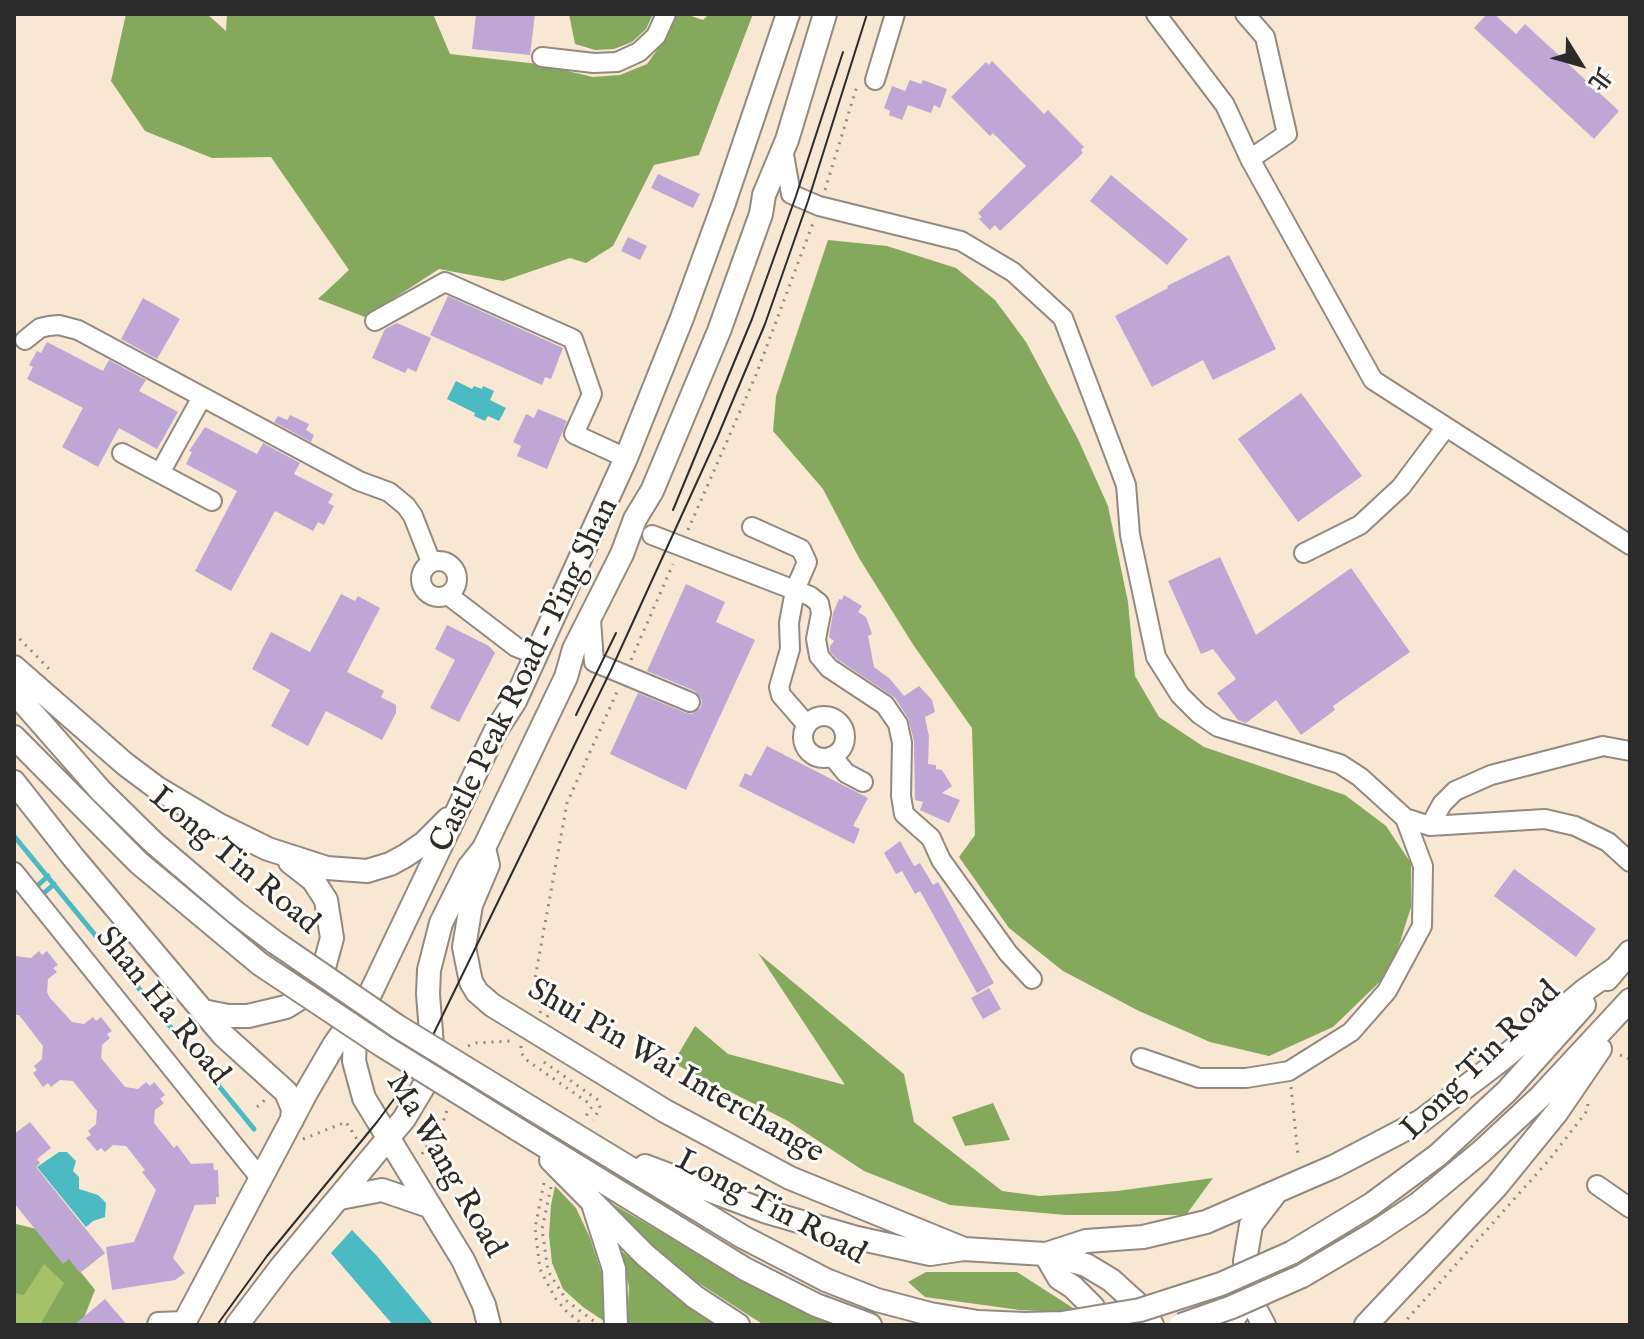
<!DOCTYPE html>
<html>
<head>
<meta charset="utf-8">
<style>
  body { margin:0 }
  #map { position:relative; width:1644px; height:1339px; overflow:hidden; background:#f8e7d3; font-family:"IM FELL English","Noto Serif TC",serif }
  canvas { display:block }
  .frame { position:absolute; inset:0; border:16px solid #2b2b2b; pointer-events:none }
  .north { position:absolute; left:1540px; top:24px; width:80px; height:80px; -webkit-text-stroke:6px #fdfcf7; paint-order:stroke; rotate:127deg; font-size:22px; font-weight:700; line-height:32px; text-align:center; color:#2b2b2b }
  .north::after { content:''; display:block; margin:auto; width:28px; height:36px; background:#2b2b2b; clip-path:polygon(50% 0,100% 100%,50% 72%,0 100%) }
</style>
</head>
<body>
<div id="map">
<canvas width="1644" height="1339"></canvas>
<div class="frame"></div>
<div class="north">北</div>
</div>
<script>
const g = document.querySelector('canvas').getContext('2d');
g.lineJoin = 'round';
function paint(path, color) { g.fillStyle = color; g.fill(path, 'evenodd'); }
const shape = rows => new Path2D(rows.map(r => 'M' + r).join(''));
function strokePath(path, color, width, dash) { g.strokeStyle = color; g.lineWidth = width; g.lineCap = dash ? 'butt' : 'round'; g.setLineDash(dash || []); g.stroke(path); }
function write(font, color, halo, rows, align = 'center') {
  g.font = font + ' "IM FELL English",serif'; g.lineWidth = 6; g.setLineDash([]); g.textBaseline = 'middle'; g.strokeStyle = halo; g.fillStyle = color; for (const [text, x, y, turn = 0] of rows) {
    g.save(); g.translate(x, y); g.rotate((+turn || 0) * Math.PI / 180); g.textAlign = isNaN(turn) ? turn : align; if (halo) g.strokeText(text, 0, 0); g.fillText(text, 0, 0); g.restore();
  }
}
paint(shape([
  [20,1244,86,1278,62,1325,14,1325,14,1273]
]), '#a6c268');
paint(shape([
  [126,14,207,14,226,31,227,14,433,14,450,54,538,64,593,77,620,75,647,64,668,35,673,14,685,14,703,20,709,14,753,14,699,155,654,165,613,246,586,263,570,258,503,281,439,269,365,317,318,299,349,270,271,157,212,158,145,131,111,81],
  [569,14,653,14,646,29,632,42,614,49,595,50,575,44],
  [828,240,887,246,956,268,995,300,1026,342,1078,439,1108,506,1128,602,1135,676,1159,717,1204,747,1345,795,1386,826,1411,863,1411,907,1391,971,1333,1027,1269,1056,1210,1042,1139,1011,1063,971,1009,928,959,857,975,835,972,728,914,646,859,558,823,489,773,431,776,396],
  [758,953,904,1074,914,1122,1002,1191,1040,1196,1117,1191,1213,1178,1186,1215,1066,1215,950,1205,864,1171,788,1121,673,1063,695,1026,728,1054,845,1085],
  [993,1103,1010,1140,965,1146,952,1117],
  [555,1186,576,1208,590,1238,602,1274,606,1302,604,1321,583,1307,563,1289,552,1263,549,1235,551,1205],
  [594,1193,749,1284,838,1325,764,1325,697,1282,643,1240],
  [16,1224,49,1232,95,1290,81,1325,40,1325,64,1283,44,1264,24,1295,14,1293],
  [618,1248,669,1291,715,1325,627,1325,629,1286],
  [926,1272,1017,1272,1073,1308,1063,1312,1020,1310,925,1297,908,1282]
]), '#84a85c');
paint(shape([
  [456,381,472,389,474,386,482,389,483,386,494,391,490,400,506,408,499,421,488,416,485,421,474,416,475,413,447,399],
  [59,1152,67,1152,76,1161,73,1171,79,1177,79,1189,98,1195,106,1203,105,1217,93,1221,86,1227,37,1167],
  [352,1230,377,1256,434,1325,393,1325,331,1253]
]), '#4bbac2');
strokePath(shape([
  [14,836,254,1129],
  [36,887,48,876],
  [43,894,54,884]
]), '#4bbac2', 5);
paint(shape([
  [476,14,535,14,530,55,472,49],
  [1487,14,1494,14,1516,34,1525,24,1619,111,1594,139,1474,28],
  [992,61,1044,114,1048,110,1084,147,1081,150,1083,153,1000,231,995,225,990,230,979,219,982,217,978,213,1026,166,993,133,990,136,951,97,986,62,989,65],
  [910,80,921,84,923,80,947,89,940,108,934,105,931,113,908,105,902,120,889,115,890,111,884,108,892,86,905,91],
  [658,174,700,194,693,208,651,188],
  [1111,175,1188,239,1167,265,1090,201],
  [628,237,647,246,640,260,621,251],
  [1229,255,1276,349,1213,380,1203,360,1152,387,1115,316,1168,288,1167,286],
  [448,296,563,348,551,379,545,377,542,385,430,335],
  [143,298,180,319,157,359,121,339],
  [397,323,431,338,416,372,408,368,405,373,372,358,385,329],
  [47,342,103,371,109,360,146,380,139,391,178,412,157,449,119,428,98,467,62,447,83,408,27,379,33,367,29,365,37,351,41,353],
  [1301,393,1362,476,1298,522,1238,439],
  [538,409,567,421,547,469,517,456,521,446,513,442,526,414,534,418],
  [290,415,309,424,306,430,314,435,311,442,274,422,278,416,287,420],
  [205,427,257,454,263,443,300,463,294,474,333,494,328,503,334,506,324,525,318,522,313,531,275,511,231,591,195,571,237,491,186,464,192,452,189,451],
  [1220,557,1256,635,1351,568,1410,652,1333,706,1335,710,1301,735,1276,700,1246,723,1238,720,1217,693,1236,679,1213,649,1201,654,1168,581],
  [686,584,725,602,716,622,755,640,686,790,610,754,638,693,686,713,692,714,701,707,702,700,695,691,647,671],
  [341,594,355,601,358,596,380,608,347,672,384,691,381,697,396,705,396,713,382,740,326,711,308,746,271,726,290,690,252,669,271,632,310,652],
  [844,595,862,606,858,612,866,617,872,634,868,636,874,667,890,679,904,696,919,686,932,700,935,712,925,717,929,737,928,764,936,765,936,769,942,770,952,786,942,793,960,800,949,823,920,810,923,802,915,800,914,741,908,718,895,698,837,659,830,651,830,646,834,641,829,637,833,613,839,599,842,600],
  [447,625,489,646,495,653,459,722,430,708,455,660,435,649],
  [767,746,868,798,853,826,860,829,854,844,739,786,745,773,751,776],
  [900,841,914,866,920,863,933,885,938,882,994,983,977,993,920,891,915,894,902,871,896,874,884,853],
  [1514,869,1596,929,1576,957,1494,896],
  [39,951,42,955,47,951,58,965,53,968,57,972,48,979,47,992,50,998,72,1022,84,1024,93,1017,96,1021,101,1017,112,1031,107,1034,110,1038,102,1045,101,1058,125,1087,138,1089,146,1082,150,1086,154,1082,165,1095,160,1099,164,1103,155,1110,154,1123,174,1148,177,1145,191,1164,213,1163,214,1170,218,1170,219,1197,216,1197,216,1204,195,1205,173,1258,185,1273,175,1280,112,1290,106,1247,134,1242,156,1190,142,1172,145,1170,126,1146,113,1145,105,1152,101,1148,97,1151,86,1138,91,1135,88,1131,96,1124,97,1111,73,1081,60,1080,51,1087,48,1083,43,1087,33,1073,37,1070,34,1066,42,1059,43,1046,19,1015,14,1015,14,956,31,958],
  [989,988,1001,1009,983,1019,971,998],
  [30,1122,51,1148,37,1159,40,1163,36,1167,105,1253,80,1273,69,1259,63,1264,14,1203,14,1134],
  [105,1299,127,1325,74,1325]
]), '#bea7d4');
const minor = shape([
  [1156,14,1225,105,1250,159,1373,380,1630,545],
  [1245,14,1265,37,1287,134,1250,159],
  [542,57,594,63,617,62,639,52,656,36,666,14],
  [875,80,895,14],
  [783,149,791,194],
  [791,194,819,206,961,241,1013,272,1063,318,1126,485,1130,535,1156,657,1180,695,1199,714,1218,727,1340,764,1360,777,1405,818,1430,826,1545,819,1575,826,1608,842,1630,862],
  [375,321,445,282,573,339,592,394,574,434,626,458],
  [25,340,40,328,49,326,59,325,78,330,359,481,389,492,406,506,413,516,431,562],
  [122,453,212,501],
  [160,473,202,397],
  [752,527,801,549,807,562,795,590,789,623,790,649,779,687,781,695,807,725],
  [652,535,810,596,819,603,821,613,816,639,819,656,829,668,885,705,898,724,902,743,901,796,904,814,931,838,941,860,1008,953,1032,979],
  [1304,553,1360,525,1401,487,1446,427],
  '421 579a18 18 0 1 1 36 0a18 18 0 1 1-36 0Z',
  [448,595,516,647,536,655],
  [591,620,594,662],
  [594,662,690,702],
  '803 737a21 21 0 1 1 42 0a21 21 0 1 1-42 0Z',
  [832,756,846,773,863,782],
  [1430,826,1442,804,1455,791,1491,775,1603,746,1630,751],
  [14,872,261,1179],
  [1141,1058,1199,1078,1246,1078,1289,1071,1351,1032,1387,991,1422,926,1423,866,1405,818],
  [1597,1185,1630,1208],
  [157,1325,158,1322,185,1321]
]);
const major = shape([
  [14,667,125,764,157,788,219,825,268,849,327,868,367,871,390,864,405,856,424,843,448,819],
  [14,692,101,791,154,843,235,912,276,943],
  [14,737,139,863,260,964],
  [14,782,73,857,223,1035,286,1092,293,1109,292,1120],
  [484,848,488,865,471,905,464,947,471,982,477,992,492,1005,665,1111,790,1178,964,1249,1045,1254,1086,1265,1111,1280,1143,1309,1152,1325],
  [1607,979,1630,952],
  [203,1011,228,1016,248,1016,286,1007,302,997,314,985,323,971,332,938,326,900,313,880,290,862],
  [363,1012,355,1040,354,1061,364,1098,463,1260,484,1305,489,1325],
  [531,1108,743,1237,826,1280,877,1300,930,1314,978,1322,1025,1324],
  [517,1129,745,1269,816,1305,870,1325],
  [551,1160,645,1255,695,1297,738,1325],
  [645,1166,767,1212,857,1238,930,1254,964,1249],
  [340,1198,382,1190,429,1206],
  [594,1207,614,1269,616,1325],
  [1291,1253,1372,1204,1438,1155,1507,1091,1584,1005],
  [1045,1254,1059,1278,1073,1287,1093,1307,1100,1325],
  [1046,1254,1086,1241,1143,1237,1206,1222,1335,1166,1421,1121,1501,1060,1585,990,1616,968],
  [1302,1276,1373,1234,1418,1204,1482,1151,1540,1097,1630,1000],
  [183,1325,306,1093,334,1045,371,992,495,732,515,701,536,655,626,458,682,318,724,203,788,14],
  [237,1325,281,1267,404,1119,428,1079,433,1059,428,994,429,970,441,923,469,867,484,848,566,677,574,649,622,554,635,519,652,491,719,331,761,214,764,195,787,140,825,14],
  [1230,1325,1248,1295],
  [1264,1325,1248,1295,1245,1261,1251,1225,1274,1195],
  [1366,1325,1496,1187,1557,1112,1600,1049]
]);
strokePath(minor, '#92897f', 22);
strokePath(major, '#92897f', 26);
strokePath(shape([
  [825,190,857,86],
  [688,530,756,375,813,223],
  [14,633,51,671],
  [631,660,673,564],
  [540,1013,542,1008,532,995,567,803,617,692],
  [547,1017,553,1007],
  [468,1046,476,1043,511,1041],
  [521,1046,521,1052,525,1059,590,1104,591,1108,586,1116],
  [1620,1055,1628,1058,1630,1066],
  [544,1062,598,1100,600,1108,593,1120],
  [1291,1087,1298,1155],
  [257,1107,266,1099],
  [303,1139,346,1122,358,1141],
  [432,1139,448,1153],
  [422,1154,445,1118,447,1109],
  [544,1183,535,1228,540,1269,555,1298,567,1312,584,1325],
  [551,1187,542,1229,548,1271,567,1301,595,1322],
  [1402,1325,1549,1160,1587,1111,1588,1103]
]), '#92897f', 3, [2, 6]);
strokePath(minor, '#fff', 18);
strokePath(major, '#fff', 22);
strokePath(shape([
  [673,510,752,319,796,196,843,52],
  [576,715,616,633],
  [217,1325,267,1256,377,1122,400,1091,432,1037,611,670,717,438,765,324,808,201,867,14]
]), '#2b2b2b', 2);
const majorBridge = shape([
  [276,943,397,1026,531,1108],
  [260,964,383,1046,517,1129],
  [1025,1324,1062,1323,1140,1310,1221,1284,1291,1253],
  [1181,1325,1232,1307,1302,1276]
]);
strokePath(majorBridge, '#92897f', 26, []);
strokePath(majorBridge, '#fff', 22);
write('32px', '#2b2b2b', '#fdfcf7', [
  ["Castle Peak Road – Ping Shan",526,676,-64],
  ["Long Tin Road",233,862,40],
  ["Shan Ha Road",161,1007,51],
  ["Long Tin Road",1482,1062,-45],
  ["Shui Pin Wai Interchange",675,1073,30],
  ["Ma Wang Road",444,1166,60],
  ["Long Tin Road",770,1209,28]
]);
</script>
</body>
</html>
